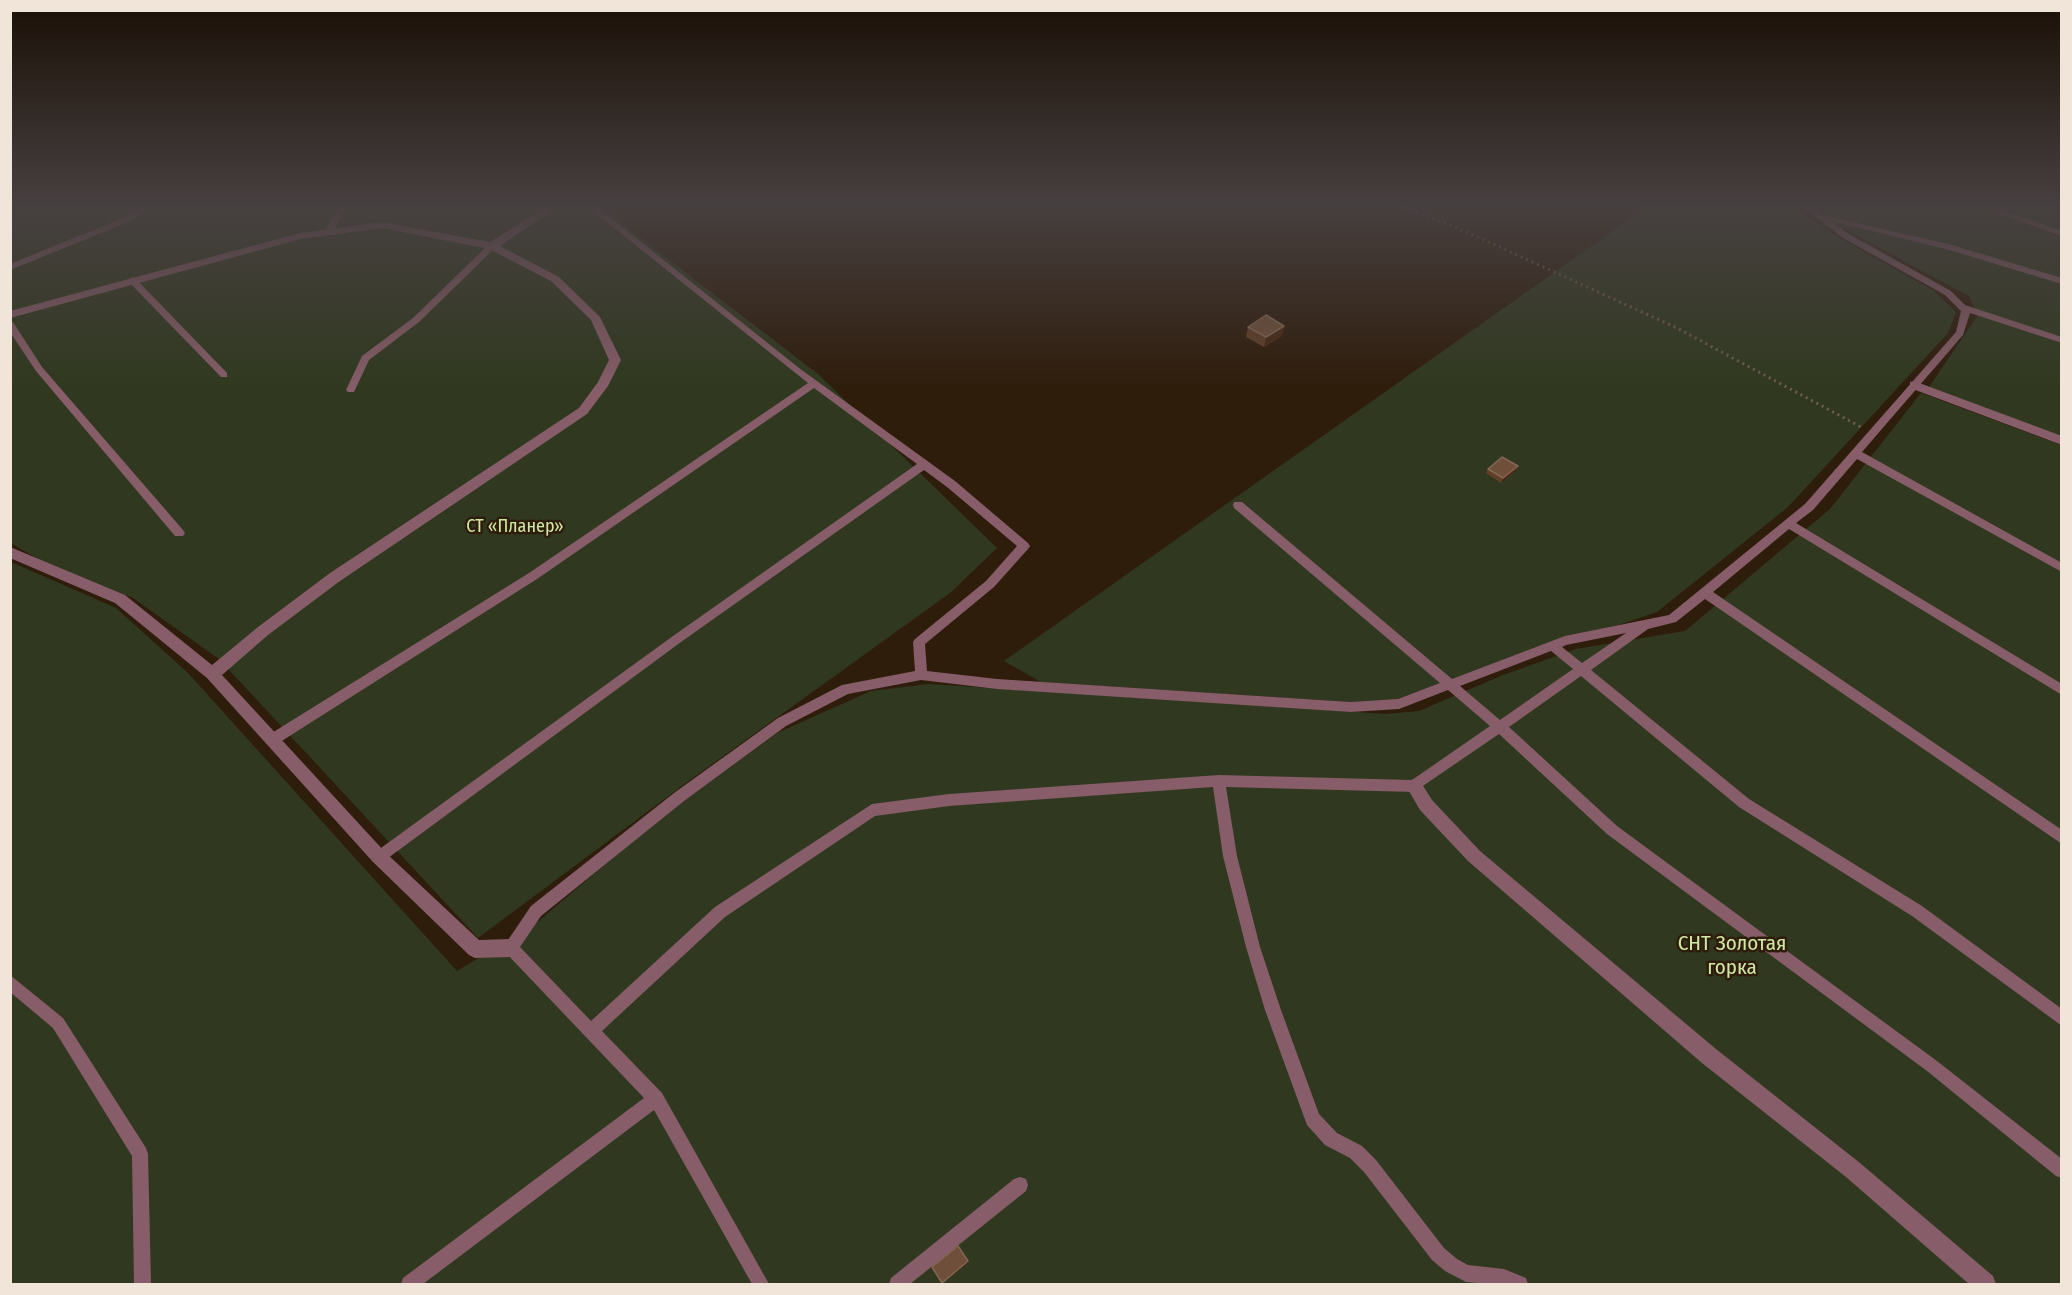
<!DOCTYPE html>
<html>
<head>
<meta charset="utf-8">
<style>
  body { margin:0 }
  #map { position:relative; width:2072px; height:1295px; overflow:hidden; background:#2f1d0c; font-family:"Fira Sans Condensed",sans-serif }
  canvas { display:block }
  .frame { position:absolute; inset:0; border:12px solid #f1e4d9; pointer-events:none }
</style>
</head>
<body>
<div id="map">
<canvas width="2072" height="1295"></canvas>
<div class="frame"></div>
</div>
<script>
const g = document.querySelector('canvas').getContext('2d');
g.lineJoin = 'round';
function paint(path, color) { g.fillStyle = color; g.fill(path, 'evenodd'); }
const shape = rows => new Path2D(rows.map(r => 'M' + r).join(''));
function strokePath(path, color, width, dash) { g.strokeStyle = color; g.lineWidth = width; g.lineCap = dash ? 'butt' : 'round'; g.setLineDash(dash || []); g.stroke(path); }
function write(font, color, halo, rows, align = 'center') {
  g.font = font + ' "Fira Sans Condensed",sans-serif'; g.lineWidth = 5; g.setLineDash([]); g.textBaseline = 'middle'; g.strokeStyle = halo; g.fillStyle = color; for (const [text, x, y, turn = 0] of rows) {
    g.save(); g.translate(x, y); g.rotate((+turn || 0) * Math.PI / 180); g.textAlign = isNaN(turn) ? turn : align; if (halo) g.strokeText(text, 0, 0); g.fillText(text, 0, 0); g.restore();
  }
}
paint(shape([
  [10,207,600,207,818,374,997,548,950,593,686,783,478,938,219,659,133,598,48,565,11,543],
  [1647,207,1794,207,1839,238,1933,290,1956,312,1948,333,1788,507,1657,612,1382,704,1041,682,1004,661],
  [1815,207,2061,207,2061,436,1929,387,1978,315,1969,296,1833,223],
  [1921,393,2061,445,2061,1284,11,1284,11,562,116,608,188,673,457,971,534,925,656,821,777,733,871,691,929,684,1386,714,1419,711,1503,675,1576,649,1685,631,1830,509]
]), '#30391f');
strokePath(shape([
  [1405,207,1469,233,1677,328,1861,427]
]), '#6f5e4f', 3, [2, 4]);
paint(shape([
  [141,207,151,207,126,223,10,270,10,264,120,219,141,207],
  [338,207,346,207,332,234,326,234,325,232,338,207],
  [588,207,597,207,799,368,955,481,1028,543,1030,546,1028,549,994,587,925,644,927,671,997,679,1351,702,1398,699,1440,683,1234,508,1233,505,1234,502,1242,502,1452,679,1565,636,1669,615,1805,504,1956,332,1961,311,1945,295,1843,238,1803,207,1813,207,1823,215,1952,245,2062,278,2062,284,1946,249,1831,221,1849,234,1951,291,1965,305,2062,337,2062,343,1970,313,1963,335,1862,452,2062,563,2062,572,1857,459,1813,510,1796,523,2062,684,2062,695,1789,529,1713,592,2062,830,2062,844,1705,599,1676,622,1648,629,1591,670,1749,799,1922,906,2062,1009,2062,1026,1912,916,1739,807,1581,676,1509,727,1617,826,1937,1061,2062,1159,2062,1178,2056,1176,1927,1071,1607,834,1499,734,1414,792,1226,787,1237,856,1260,947,1281,1010,1319,1114,1337,1133,1362,1146,1376,1160,1444,1248,1457,1259,1468,1265,1504,1269,1526,1278,1528,1284,1488,1284,1466,1282,1445,1271,1432,1260,1364,1172,1350,1158,1325,1145,1307,1125,1265,1010,1246,947,1223,856,1213,787,949,806,875,816,725,917,602,1031,662,1093,769,1284,752,1284,654,1110,423,1284,401,1284,403,1278,644,1098,506,953,504,948,506,943,531,906,674,793,778,718,842,685,915,671,913,642,915,639,986,581,1017,546,947,487,924,470,681,642,384,861,379,863,374,861,372,857,374,853,673,636,917,464,814,388,537,579,277,744,272,745,267,744,266,740,267,736,529,573,808,383,588,207],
  [1626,633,1582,663,1562,647,1566,645,1626,633],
  [1551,651,1573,669,1500,720,1460,686,1551,651],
  [921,680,997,689,1351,712,1399,709,1448,690,1490,726,1412,780,1219,775,949,794,872,804,715,907,591,1021,520,947,541,916,684,801,786,726,848,694,921,680],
  [1980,207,1993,207,2062,231,2062,236,1980,207],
  [492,243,496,246,495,248,419,322,369,360,354,392,348,392,346,390,362,356,413,318,489,244,492,243],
  [132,277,135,278,227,373,227,377,221,377,129,282,128,280,132,277],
  [10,321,13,322,42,367,183,530,185,533,183,536,175,536,36,371,10,332,10,321],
  [10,975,63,1018,146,1148,148,1154,151,1284,134,1284,132,1156,53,1028,10,992,10,975],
  [1020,1177,1026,1179,1028,1185,1026,1191,910,1284,889,1284,891,1278,1014,1179,1020,1177]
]), '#865d68');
paint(shape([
  [545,207,557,207,500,246,559,277,600,317,621,360,608,386,587,414,340,581,268,635,222,675,385,852,479,940,511,939,517,942,520,948,517,954,511,957,475,958,469,955,373,862,207,678,115,603,10,558,10,547,125,595,212,665,258,627,330,573,579,408,598,382,609,360,591,320,551,281,489,249,382,228,301,239,10,318,10,311,300,233,382,222,490,242,545,207],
  [1914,381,2062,436,2062,445,1910,388,1910,382,1914,381],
  [1414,779,1420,781,1432,800,1480,851,1716,1049,1860,1163,1993,1276,1996,1284,1969,1284,1846,1177,1702,1063,1468,861,1420,810,1406,786,1408,781,1414,779]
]), '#865d68');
paint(shape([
  [1284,326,1282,336,1264,347,1246,337,1248,327],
  [1518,466,1516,471,1501,483,1486,473,1488,469]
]), '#613e27');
paint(shape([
  [1284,326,1282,336,1264,347,1266,337],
  [1518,466,1516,471,1501,483,1503,478],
  [968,1261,968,1263,942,1284,942,1283]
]), '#462914');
const building = shape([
  [1266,315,1284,326,1266,337,1248,327,1266,315],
  [1502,457,1518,466,1503,478,1488,469,1502,457],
  [958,1246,968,1261,942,1283,932,1267,958,1246]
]);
paint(building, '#704f3a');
strokePath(building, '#846753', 1.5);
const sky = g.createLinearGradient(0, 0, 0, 389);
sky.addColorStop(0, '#1a1007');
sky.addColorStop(0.53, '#474040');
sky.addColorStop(1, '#47404000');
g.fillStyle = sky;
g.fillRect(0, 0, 2072, 389);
write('18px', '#d0e8a3', '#2f1d0c', [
  ["СТ «Планер»",515,527]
]);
write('21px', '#d0e8a3', '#2f1d0c', [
  ["СНТ Золотая",1732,944],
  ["горка",1732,968]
]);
</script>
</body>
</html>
